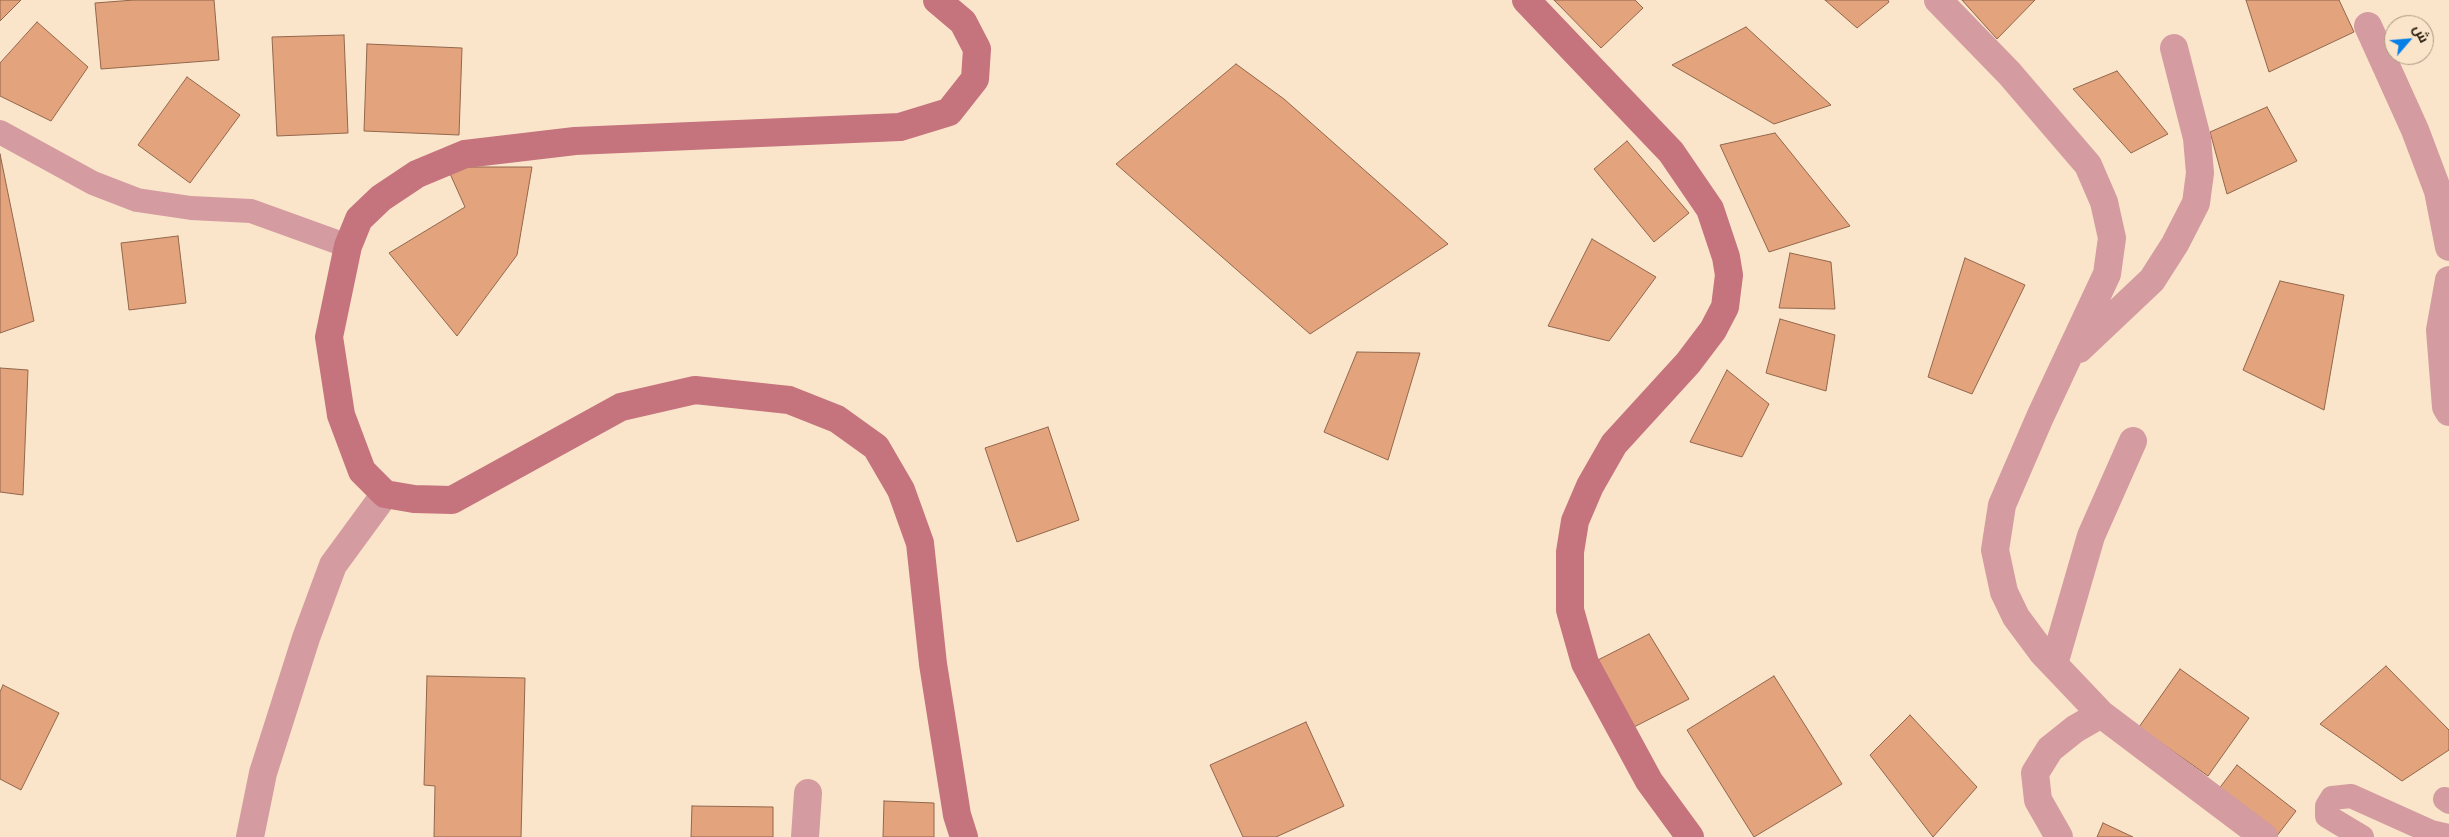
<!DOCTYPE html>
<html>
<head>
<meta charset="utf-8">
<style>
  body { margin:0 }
  #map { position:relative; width:2449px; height:837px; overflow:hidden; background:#fae5cb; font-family:"Noto Sans",Cairo,sans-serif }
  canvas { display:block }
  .north { position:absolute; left:2384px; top:15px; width:50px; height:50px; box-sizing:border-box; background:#fae5cb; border:1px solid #a89680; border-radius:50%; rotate:63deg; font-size:14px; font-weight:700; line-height:20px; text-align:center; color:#2d2010 }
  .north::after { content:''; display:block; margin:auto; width:18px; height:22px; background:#067fe6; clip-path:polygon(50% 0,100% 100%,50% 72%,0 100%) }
</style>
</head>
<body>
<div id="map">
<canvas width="2449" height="837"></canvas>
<div class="north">ش</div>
</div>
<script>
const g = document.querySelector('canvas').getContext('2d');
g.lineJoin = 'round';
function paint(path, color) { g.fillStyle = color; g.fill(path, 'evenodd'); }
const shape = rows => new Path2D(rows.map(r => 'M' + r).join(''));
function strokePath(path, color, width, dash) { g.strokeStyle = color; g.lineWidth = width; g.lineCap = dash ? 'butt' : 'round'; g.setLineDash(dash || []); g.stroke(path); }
const building = shape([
  [0,0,21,0,0,21,0,0],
  [134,0,214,0,219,60,101,69,95,3,134,0],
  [1554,0,1635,0,1643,8,1601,48,1554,0],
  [1825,0,1888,0,1889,2,1857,28,1825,0],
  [1962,0,2035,0,1997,39,1962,0],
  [2246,0,2339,0,2354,32,2269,72,2246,0],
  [37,22,88,67,51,121,0,96,0,63,37,22],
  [1746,27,1831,105,1774,124,1672,65,1746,27],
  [344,35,348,133,277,136,272,37,344,35],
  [367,44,462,48,459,135,364,131,367,44],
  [1236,64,1284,99,1448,244,1310,334,1116,164,1236,64],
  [2117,71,2168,134,2131,153,2073,89,2117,71],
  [187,77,240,115,190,183,138,145,187,77],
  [2267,107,2297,161,2227,194,2210,132,2267,107],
  [1775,133,1850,226,1769,252,1720,145,1775,133],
  [1627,141,1689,213,1654,242,1594,169,1627,141],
  [0,154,34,321,0,333,0,154],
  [447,167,532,167,517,255,457,336,389,253,465,207,447,167],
  [178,236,186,303,129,310,121,243,178,236],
  [1592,239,1656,277,1609,341,1548,326,1592,239],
  [1790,253,1831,262,1835,309,1779,308,1790,253],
  [1965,258,2025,285,1972,394,1928,377,1965,258],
  [2280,281,2344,295,2324,410,2243,370,2280,281],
  [1780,319,1835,335,1826,391,1766,373,1780,319],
  [1357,352,1420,353,1388,460,1324,432,1357,352],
  [0,368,28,370,23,495,0,492,0,368],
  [1727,370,1769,404,1742,457,1690,442,1727,370],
  [1048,427,1079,520,1017,542,985,448,1048,427],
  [1649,634,1689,699,1630,729,1594,662,1649,634],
  [2386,666,2449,730,2449,750,2402,781,2320,724,2386,666],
  [2180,669,2249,718,2208,776,2139,727,2180,669],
  [427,676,525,678,521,837,434,837,435,786,424,785,427,676],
  [1774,676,1842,784,1754,837,1687,730,1774,676],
  [3,685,59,713,21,790,0,779,0,692,3,685],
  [1910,715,1977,787,1933,837,1870,755,1910,715],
  [1306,722,1344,806,1276,837,1243,837,1210,765,1306,722],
  [2237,765,2296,811,2276,837,2215,794,2237,765],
  [884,801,934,803,934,837,883,837,884,801],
  [692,806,773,807,773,837,691,837,692,806],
  [2103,823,2133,837,2097,837,2103,823]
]);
paint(building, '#e3a37c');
strokePath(building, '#92674c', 1);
strokePath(shape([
  [0,132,93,183,137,200,191,208,251,211,348,246],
  [2445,799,2449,802],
  [2362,837,2327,816,2327,806,2332,798,2351,796,2431,832,2449,836]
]), '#d49ba0', 24);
strokePath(shape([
  [1938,0,2009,73,2088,165,2104,202,2112,238,2107,274,2040,417,2002,505,1995,550,2004,592,2016,617,2042,652,2101,714,2264,837],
  [2368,26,2415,130,2438,191,2449,247],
  [2449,280,2440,330,2446,407,2449,412],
  [2079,349,2152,280,2175,244,2196,203,2200,173,2197,138,2174,48],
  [2054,664,2091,536,2133,441],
  [250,837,263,773,306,638,333,565,385,494],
  [805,837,808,793],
  [2059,837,2038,800,2035,773,2050,749,2075,729,2101,714]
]), '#d49ba0', 28);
strokePath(shape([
  [937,0,963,22,977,49,975,79,949,112,900,127,575,141,465,154,417,174,381,198,359,219,348,246,329,337,341,415,362,471,385,494,414,499,452,500,621,407,695,390,789,400,837,419,876,447,901,490,920,543,933,664,957,815,964,837],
  [1526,0,1671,152,1710,209,1726,257,1729,275,1725,307,1713,330,1688,363,1614,444,1590,486,1575,521,1570,552,1570,610,1585,663,1649,781,1690,837]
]), '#c5737d', 28);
</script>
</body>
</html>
